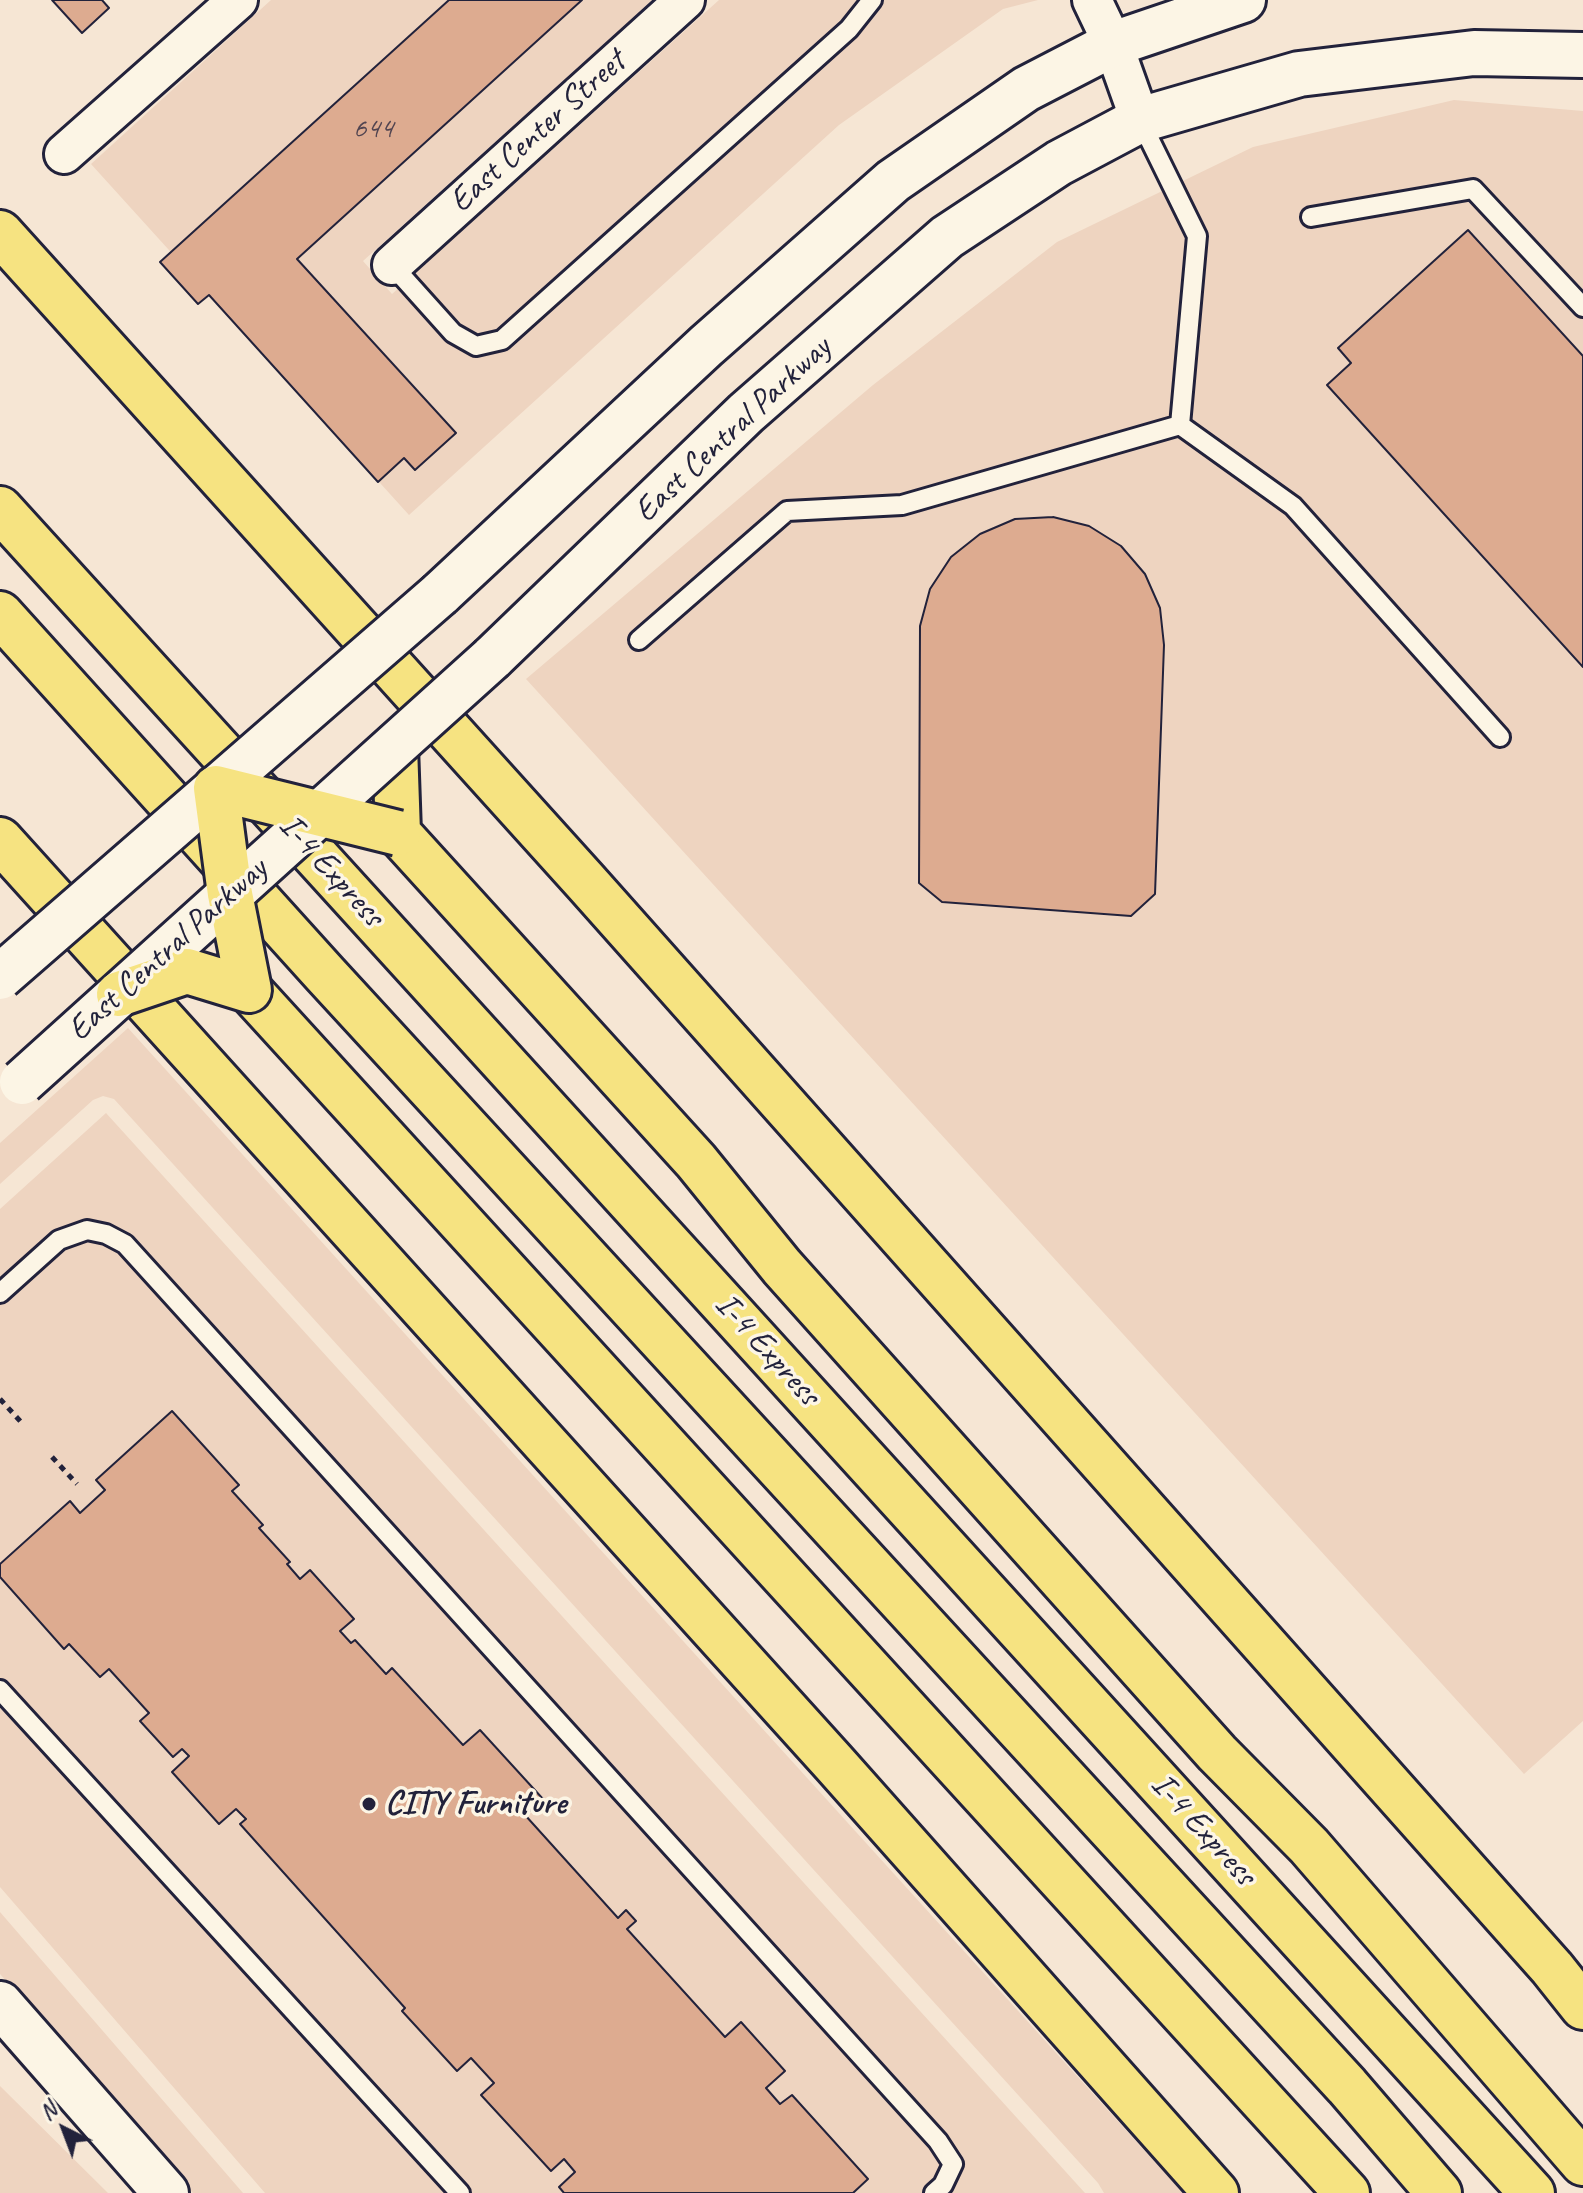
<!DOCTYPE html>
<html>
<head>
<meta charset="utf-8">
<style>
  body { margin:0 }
  #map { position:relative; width:1583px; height:2193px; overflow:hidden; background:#f6e6d4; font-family:Caveat,sans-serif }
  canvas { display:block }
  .north { position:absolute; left:24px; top:2089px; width:80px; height:80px; -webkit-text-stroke:6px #fcf5e5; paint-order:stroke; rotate:318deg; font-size:22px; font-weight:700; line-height:32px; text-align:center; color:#22223b }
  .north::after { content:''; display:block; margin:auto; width:28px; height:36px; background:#22223b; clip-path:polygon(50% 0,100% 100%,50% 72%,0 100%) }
</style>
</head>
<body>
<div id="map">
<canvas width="1583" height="2193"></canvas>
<div class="north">N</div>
</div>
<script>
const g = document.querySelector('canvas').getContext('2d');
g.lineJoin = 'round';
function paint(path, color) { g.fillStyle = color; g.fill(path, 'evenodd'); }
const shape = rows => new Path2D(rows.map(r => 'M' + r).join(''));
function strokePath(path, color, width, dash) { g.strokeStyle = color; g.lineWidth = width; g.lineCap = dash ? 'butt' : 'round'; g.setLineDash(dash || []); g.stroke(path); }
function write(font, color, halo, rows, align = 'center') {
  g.font = font + ' Caveat,sans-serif'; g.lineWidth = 7; g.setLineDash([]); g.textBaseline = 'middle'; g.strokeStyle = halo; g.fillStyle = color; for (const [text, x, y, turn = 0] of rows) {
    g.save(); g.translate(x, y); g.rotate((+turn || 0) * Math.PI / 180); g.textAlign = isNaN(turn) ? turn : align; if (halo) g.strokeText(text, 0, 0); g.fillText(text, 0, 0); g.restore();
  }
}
paint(shape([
  [271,0,653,0,363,261,392,294,719,0,1038,0,1003,9,839,125,409,515,91,164],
  [1454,100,1583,111,1583,1721,1524,1774,526,679,873,385,1057,242,1253,147],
  [128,1028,1183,2193,1104,2193,1098,2183,114,1099,103,1096,93,1100,0,1184,0,1143],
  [106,1113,1085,2193,265,2193,0,1887,0,1209],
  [0,1912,243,2193,193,2193,0,1974],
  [0,2086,108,2193,0,2193]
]), '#eed4c0');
const building = shape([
  [52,0,102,0,109,8,82,33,52,0],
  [449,0,582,0,297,259,456,433,415,470,404,458,378,482,209,295,198,304,160,262,449,0],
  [1468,230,1583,356,1583,667,1327,385,1351,363,1338,348,1468,230],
  [1053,517,1089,526,1121,546,1145,574,1160,608,1164,645,1155,894,1131,916,942,902,919,883,920,626,930,589,951,557,980,534,1015,519,1053,517],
  [172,1411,239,1485,232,1491,263,1525,259,1528,290,1562,287,1564,300,1579,310,1570,354,1619,340,1631,351,1643,355,1640,386,1674,392,1668,463,1745,480,1730,543,1799,525,1815,618,1918,626,1910,636,1921,627,1929,725,2037,741,2022,785,2071,766,2088,780,2104,792,2095,868,2179,853,2193,564,2193,559,2187,575,2172,564,2159,551,2171,481,2095,494,2083,471,2058,457,2071,402,2011,405,2008,240,1824,246,1819,236,1809,219,1824,172,1772,189,1756,182,1749,173,1757,140,1721,149,1713,109,1669,100,1677,69,1644,64,1649,0,1577,0,1564,70,1501,80,1513,105,1490,96,1480,172,1411]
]);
paint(building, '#ddab90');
strokePath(building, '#22223b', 2);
const service = shape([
  [1311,217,1473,189,1583,307],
  [392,265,453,333,476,346,502,340,849,29,872,0],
  [1180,425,1293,506,1500,737],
  [639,640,787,511,902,505,1180,425,1197,236,1140,120],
  [0,1293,59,1240,87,1230,106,1234,125,1244,938,2141,953,2164,943,2185,934,2193],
  [0,1690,460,2193]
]);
const minor = shape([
  [1092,0,1113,44,1140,120],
  [64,154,238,0],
  [392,265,685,0]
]);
const secondary = shape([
  [440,594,706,346,893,181,1026,89,1113,44,1243,0],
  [492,658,746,413,947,237,1059,163,1140,120,1299,74,1474,53,1583,55],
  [0,2004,166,2193]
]);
const motorway = shape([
  [0,233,585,881,1552,1968,1583,2007],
  [0,509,1532,2193],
  [0,614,325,974,1347,2086,1439,2193],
  [395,746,398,833,696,1161,782,1267,1217,1753,1309,1846,1583,2163],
  [0,840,834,1763,1216,2193],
  [249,990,1347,2193]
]);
strokePath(service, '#22223b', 24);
strokePath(minor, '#22223b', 44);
strokePath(secondary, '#22223b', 50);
strokePath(motorway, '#22223b', 50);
strokePath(shape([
  [0,1399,21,1422],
  [52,1457,77,1484]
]), '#22223b', 5, [6, 6]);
strokePath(service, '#fcf5e5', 18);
strokePath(minor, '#fcf5e5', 38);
strokePath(secondary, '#fcf5e5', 44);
strokePath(motorway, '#f6e381', 44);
const secondaryBridge = shape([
  [0,977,440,594],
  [22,1082,492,658]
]);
const motorwayBridge = shape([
  [119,994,187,971,249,990,230,894,216,788,398,833]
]);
strokePath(secondaryBridge, '#22223b', 50, []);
strokePath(motorwayBridge, '#22223b', 50, []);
strokePath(secondaryBridge, '#fcf5e5', 44);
strokePath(motorwayBridge, '#f6e381', 44);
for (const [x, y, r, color] of [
  [369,1804,8,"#22223b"]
]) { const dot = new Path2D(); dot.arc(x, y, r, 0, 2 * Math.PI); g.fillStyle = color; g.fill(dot); strokePath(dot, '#fcf5e5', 3); }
write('30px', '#514450', null, [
  ["644",373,129]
]);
write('34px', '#22223b', '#fcf5e5', [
  ["East Center Street",538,132,-42],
  ["East Central Parkway",733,430,-43],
  ["I-4 Express",331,871,48],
  ["East Central Parkway",168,950,-42],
  ["I-4 Express",767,1350,48],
  ["I-4 Express",1203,1830,48]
]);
write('bold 34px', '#22223b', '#fcf5e5', [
  ["CITY Furniture",385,1804]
], 'left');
</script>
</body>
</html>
